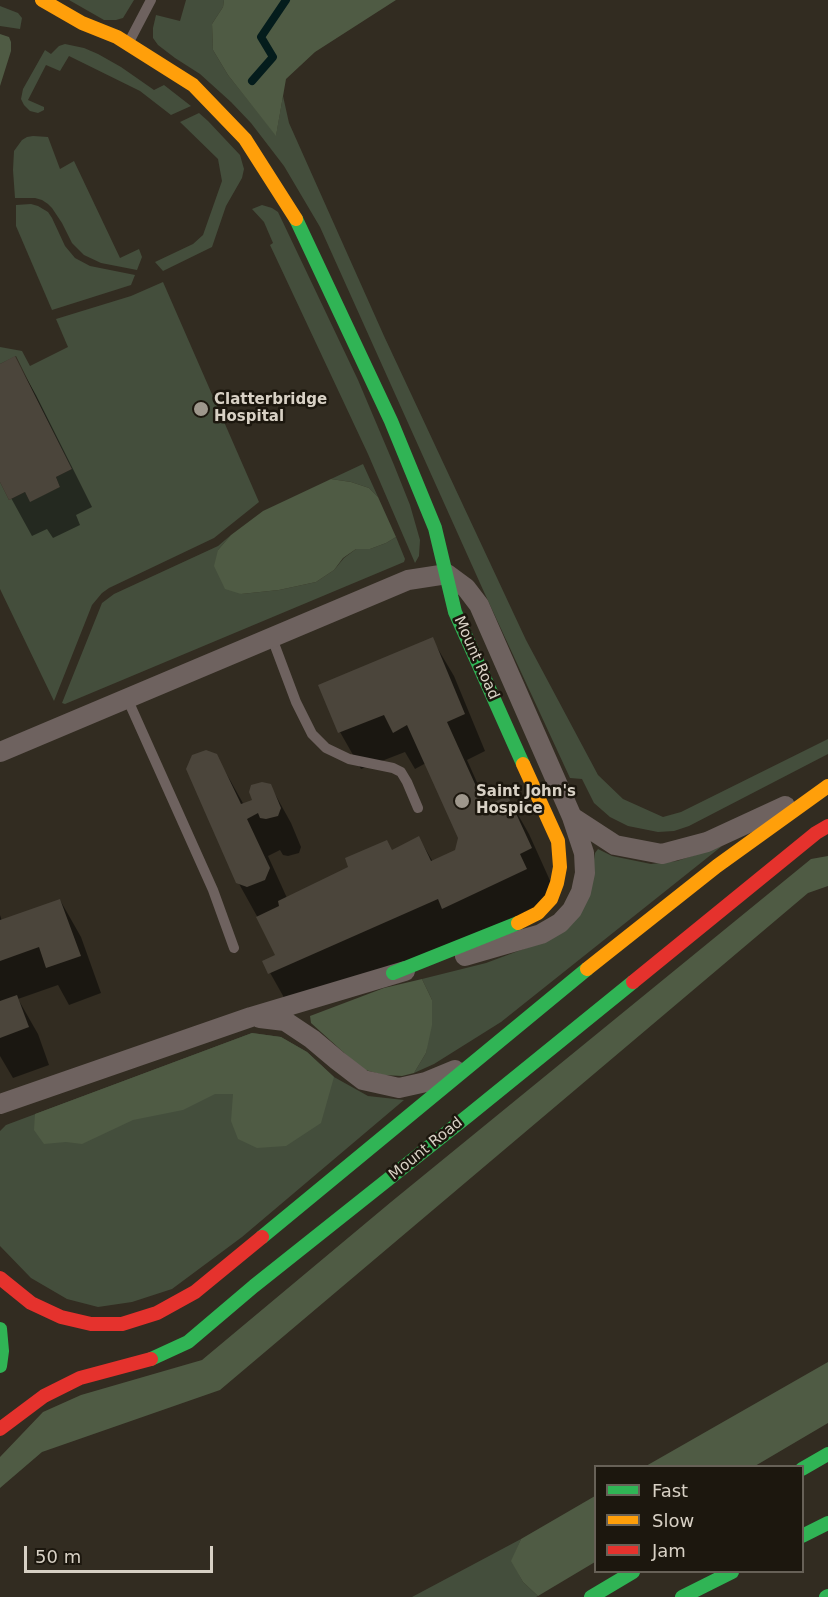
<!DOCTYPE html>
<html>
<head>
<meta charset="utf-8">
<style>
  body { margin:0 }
  #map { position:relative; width:828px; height:1597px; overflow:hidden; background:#322c21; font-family:"DejaVu Sans",sans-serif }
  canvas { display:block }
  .legend { position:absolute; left:594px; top:1465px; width:210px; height:108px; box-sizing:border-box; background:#1c170e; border:2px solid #676157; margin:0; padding:8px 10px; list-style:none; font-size:18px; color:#d8d1c5 }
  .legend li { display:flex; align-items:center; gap:12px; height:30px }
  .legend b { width:30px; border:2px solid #676157 }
  .scale { position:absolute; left:24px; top:1546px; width:189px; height:27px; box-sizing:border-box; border:3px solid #d8d1c5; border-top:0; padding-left:8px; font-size:18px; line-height:21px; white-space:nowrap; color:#d8d1c5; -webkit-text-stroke:4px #1c170e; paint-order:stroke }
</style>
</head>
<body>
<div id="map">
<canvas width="828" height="1597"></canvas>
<ul class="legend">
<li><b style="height:8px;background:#30b455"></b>Fast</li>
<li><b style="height:8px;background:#ff9f0a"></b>Slow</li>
<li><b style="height:8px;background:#e5322d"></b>Jam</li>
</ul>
<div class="scale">50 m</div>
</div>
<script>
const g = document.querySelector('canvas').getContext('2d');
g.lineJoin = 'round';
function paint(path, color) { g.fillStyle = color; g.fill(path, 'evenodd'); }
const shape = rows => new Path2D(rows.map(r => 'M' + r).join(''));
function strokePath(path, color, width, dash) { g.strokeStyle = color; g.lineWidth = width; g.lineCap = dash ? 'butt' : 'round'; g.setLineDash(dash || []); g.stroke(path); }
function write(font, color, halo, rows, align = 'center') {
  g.font = font + ' "DejaVu Sans",sans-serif'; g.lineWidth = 5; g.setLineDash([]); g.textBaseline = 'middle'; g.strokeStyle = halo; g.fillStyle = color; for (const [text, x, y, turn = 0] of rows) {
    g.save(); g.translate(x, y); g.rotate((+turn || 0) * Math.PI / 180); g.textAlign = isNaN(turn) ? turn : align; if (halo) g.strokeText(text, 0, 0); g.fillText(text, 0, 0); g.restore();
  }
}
paint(shape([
  [69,0,134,0,123,18,116,20,104,20],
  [186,0,224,0,223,7,212,24,213,50,228,75,276,135,283,96,289,123,384,336,526,640,598,775,623,799,663,817,681,812,828,739,828,754,689,826,674,831,658,832,628,826,610,817,594,803,582,779,570,778,484,592,320,227,284,166,251,123,231,102,200,74,175,58,158,45,153,38,153,28,156,15,180,21],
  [0,6,18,13,22,18,20,29,0,26],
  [65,44,84,48,98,54,121,67,154,90,164,85,191,106,171,115,140,91,69,56,60,71,46,65,28,100,44,107,44,110,38,113,30,111,24,105,21,99,23,89,45,50,51,54,59,46],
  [199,113,208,121,240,155,244,169,242,178,226,206,212,247,163,271,155,262,193,244,203,235,222,181,218,159,180,122],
  [33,136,48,137,60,169,74,161,120,258,139,249,142,257,137,270,101,263,84,255,72,243,62,223,52,208,48,204,42,200,35,198,15,198,13,170,14,151,22,140,27,137],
  [31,204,38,206,48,212,52,218,65,246,75,258,90,266,135,275,131,285,52,310,16,226,16,205],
  [262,205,272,208,278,212,358,380,394,465,410,505,420,540,419,556,415,563,368,454,270,245,273,243,264,222,252,209],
  [163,282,259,502,214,538,109,588,102,593,92,605,54,701,0,589,0,482,9,500,25,492,30,501,60,487,56,477,72,469,16,356,0,364,0,347,22,351,30,366,68,347,56,319,131,296],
  [363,464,378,497,369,488,351,482,331,479],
  [231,535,218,550,241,594,279,590,316,582,334,570,344,558,356,549,370,549,386,543,396,537,405,559,404,562,65,704,62,703,102,603,114,594,218,546],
  [722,846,501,1022,434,1064,414,1073,426,1053,432,1000,422,979,486,963,529,947,592,873,595,853,598,849,612,856,651,864,677,861],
  [252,1033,281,1037,307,1052,334,1077,368,1096,404,1100,242,1237,172,1289,132,1302,98,1307,67,1299,31,1278,0,1246,0,1131,6,1125],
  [521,1539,512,1561,523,1582,538,1596,536,1597,412,1597]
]), '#444e3c');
paint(shape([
  [224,0,396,0,315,52,286,79,276,136,228,75,213,50,212,24,223,7],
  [0,34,9,37,11,42,11,51,0,86],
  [331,479,351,482,369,488,378,497,396,537,386,543,370,549,356,549,343,558,334,570,316,582,279,590,241,594,225,589,214,566,218,550,231,535,263,511],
  [828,856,828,886,808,893,220,1390,42,1452,0,1488,0,1457,43,1412,81,1395,202,1360,391,1202,811,859],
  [422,979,432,1000,432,1025,426,1053,414,1073,402,1076,383,1075,362,1069,311,1023,310,1016,384,988],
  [252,1033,281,1037,307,1052,334,1077,321,1123,286,1146,257,1148,238,1139,231,1121,233,1094,215,1094,183,1110,133,1120,82,1144,66,1142,44,1144,34,1130,35,1114],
  [828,1362,828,1423,755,1466,646,1466],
  [595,1496,595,1562,538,1596,523,1582,511,1561,521,1539]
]), '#4f5b44');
paint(shape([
  [15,358,36,395,92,507,76,515,80,525,53,538,47,529,32,536,0,478,0,366],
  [432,639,454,676,485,751,467,760,488,807,508,797,529,834,552,885,547,907,291,1010,264,962,277,956,258,918,238,882,216,755,244,805,254,801,270,785,291,823,301,847,299,853,288,856,283,855,280,850,268,856,287,898,392,851,419,838,433,862,456,851,460,838,426,763,415,769,405,752,361,769,340,732,320,686],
  [60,900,81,937,101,993,69,1005,58,985,18,999,38,1034,49,1065,13,1078,0,1056,0,915,2,921]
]), '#0007');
strokePath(shape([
  [252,81,273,57,261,37,286,0]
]), '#041c1c', 8);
paint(shape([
  [15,356,72,469,56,477,60,487,30,502,25,492,9,500,0,482,0,364],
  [433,637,465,714,447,722,485,806,508,796,532,848,520,854,527,869,442,909,438,899,268,974,262,961,275,955,256,917,279,906,278,901,348,867,345,858,387,840,392,850,419,836,431,861,455,850,458,838,407,725,393,733,384,715,338,733,318,685],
  [206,750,217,754,241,804,252,800,249,792,251,785,262,782,271,784,281,808,278,816,266,819,260,818,258,813,247,819,270,868,265,880,247,887,236,883,186,769,192,755],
  [60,899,81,956,46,968,39,947,0,961,0,920],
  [17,995,29,1027,0,1038,0,1001]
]), '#4b453b');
strokePath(shape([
  [129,42,151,0],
  [272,638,296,702,312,734,326,748,349,759,393,768,401,772,407,782,418,808],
  [127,698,213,890,234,948]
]), '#6e625f', 10);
strokePath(shape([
  [0,752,408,580,447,574,466,588,479,605,572,817,584,853,585,873,581,892,572,910,560,923,541,934,465,956],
  [572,817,615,845,662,854,707,842,785,806],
  [260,1018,285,1021,312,1039,337,1060,363,1080,399,1088,426,1082,455,1070],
  [0,1104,251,1017,405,971]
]), '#6e625f', 20);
strokePath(shape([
  [296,219,391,421,435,528,455,612,523,764],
  [393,973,518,923],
  [262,1237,587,969],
  [0,1329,2,1351,0,1366],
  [151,1359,188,1342,254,1286,469,1115,633,982],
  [802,1469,828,1454],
  [802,1536,828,1523],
  [591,1597,633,1572],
  [682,1597,732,1572],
  [826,1597,828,1596]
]), '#30b455', 14);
strokePath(shape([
  [42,0,82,23,117,37,193,85,245,139,296,219],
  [518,923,538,913,551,899,557,883,560,867,558,841,523,764],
  [587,969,717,866,828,786]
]), '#ff9f0a', 14);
strokePath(shape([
  [633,982,816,833,828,826],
  [0,1278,31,1303,61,1317,91,1324,122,1324,157,1313,195,1292,262,1237],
  [0,1429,44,1396,80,1378,151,1359]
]), '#e5322d', 14);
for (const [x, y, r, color] of [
  [201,409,8,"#9e978c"],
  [462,801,8,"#9e978c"]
]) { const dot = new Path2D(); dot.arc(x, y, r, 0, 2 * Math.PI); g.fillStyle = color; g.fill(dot); strokePath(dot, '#1c170e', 2); }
write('bold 15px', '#d8d1c5', '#1c170e', [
  ["Clatterbridge",214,400],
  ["Hospital",214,417],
  ["Saint John's",476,792],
  ["Hospice",476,809]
], 'left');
write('15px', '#d8d1c5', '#1c170e', [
  ["Mount Road",476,658,66],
  ["Mount Road",426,1149,-39]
]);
</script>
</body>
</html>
